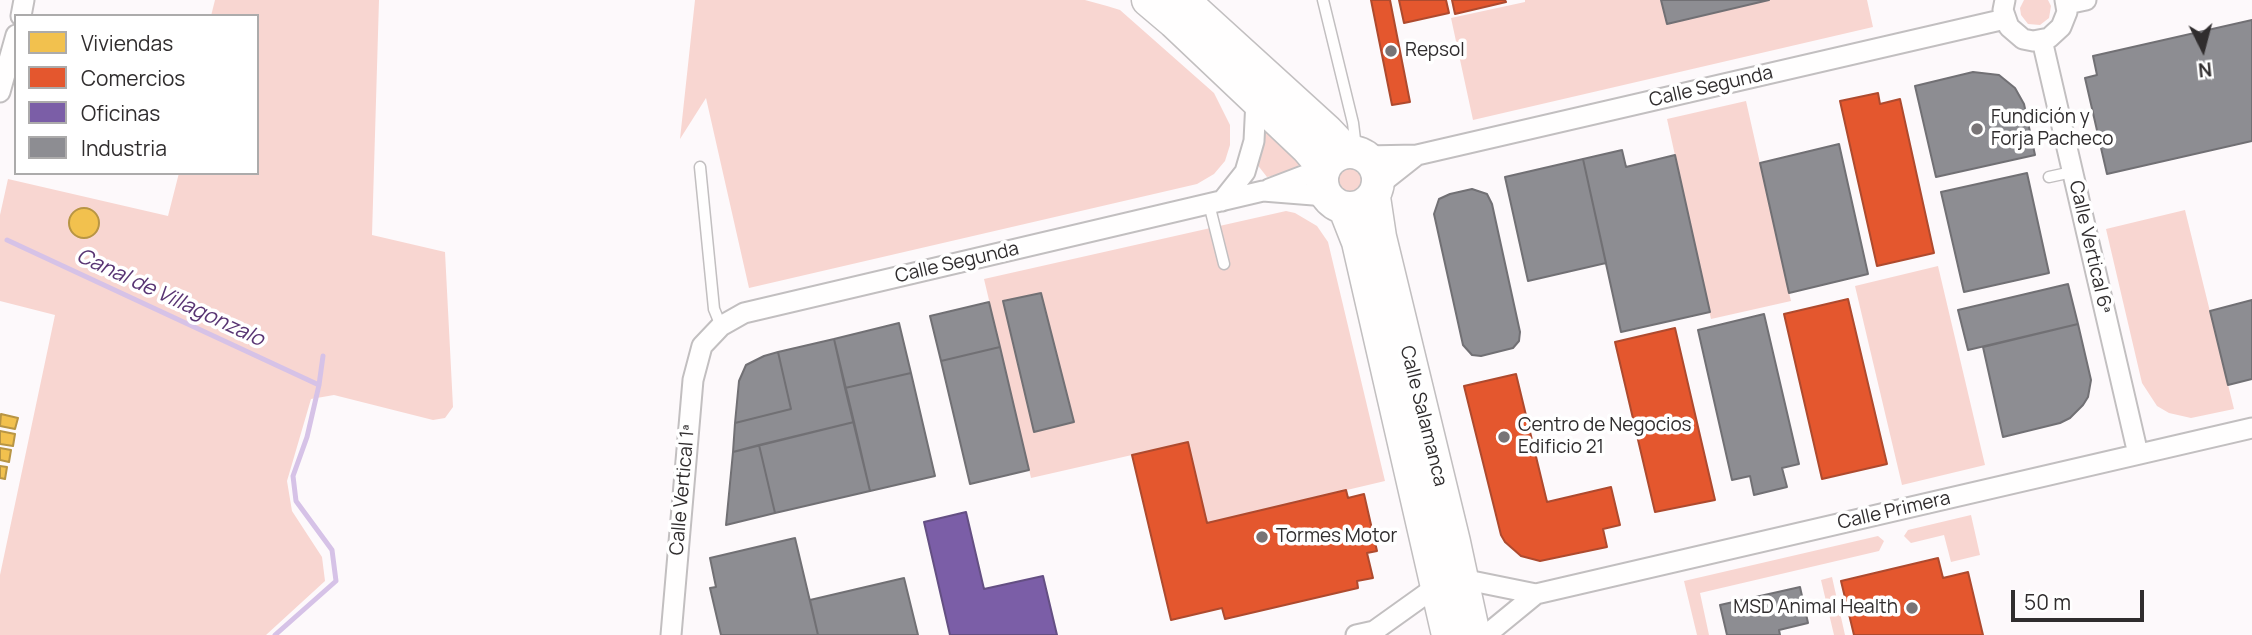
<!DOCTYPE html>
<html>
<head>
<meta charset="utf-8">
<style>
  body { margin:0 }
  #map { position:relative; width:2252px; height:635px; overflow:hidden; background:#fdf9fb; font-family:Manrope,sans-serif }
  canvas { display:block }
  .legend { position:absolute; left:14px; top:14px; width:245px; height:161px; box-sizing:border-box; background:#fff; border:2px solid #acabab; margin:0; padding:9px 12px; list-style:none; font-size:21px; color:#302d2e }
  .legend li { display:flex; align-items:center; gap:14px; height:35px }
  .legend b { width:35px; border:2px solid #acabab }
  .north { position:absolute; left:2168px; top:14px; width:70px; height:70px; -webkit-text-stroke:5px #fff; paint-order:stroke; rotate:174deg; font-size:19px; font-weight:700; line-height:28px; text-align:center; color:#302d2e }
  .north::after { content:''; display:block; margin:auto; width:24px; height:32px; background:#302d2e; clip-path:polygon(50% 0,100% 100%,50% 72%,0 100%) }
  .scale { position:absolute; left:2011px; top:590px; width:133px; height:32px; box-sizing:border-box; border:4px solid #302d2e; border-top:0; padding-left:9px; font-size:21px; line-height:24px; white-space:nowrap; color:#302d2e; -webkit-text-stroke:5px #fff; paint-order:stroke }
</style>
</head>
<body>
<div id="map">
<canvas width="2252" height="635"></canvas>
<ul class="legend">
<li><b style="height:19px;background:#f2c14e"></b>Viviendas</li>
<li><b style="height:19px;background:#e4572e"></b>Comercios</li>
<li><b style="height:19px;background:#7b5ea7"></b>Oficinas</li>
<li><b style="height:19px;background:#8d8d92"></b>Industria</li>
</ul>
<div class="north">N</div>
<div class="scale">50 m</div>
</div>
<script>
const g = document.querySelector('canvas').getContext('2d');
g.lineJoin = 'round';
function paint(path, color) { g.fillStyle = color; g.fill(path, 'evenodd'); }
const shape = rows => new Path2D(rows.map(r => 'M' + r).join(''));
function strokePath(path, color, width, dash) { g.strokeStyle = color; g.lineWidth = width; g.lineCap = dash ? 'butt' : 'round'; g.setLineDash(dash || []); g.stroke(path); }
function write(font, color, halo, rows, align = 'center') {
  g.font = font + ' Manrope,sans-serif'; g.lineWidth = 7; g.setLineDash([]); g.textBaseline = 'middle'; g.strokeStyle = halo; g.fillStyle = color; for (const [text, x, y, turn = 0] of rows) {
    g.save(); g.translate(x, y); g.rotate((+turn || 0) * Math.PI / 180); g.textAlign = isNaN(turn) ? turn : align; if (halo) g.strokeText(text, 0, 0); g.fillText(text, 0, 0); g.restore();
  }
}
paint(shape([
  [215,0,379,0,372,235,445,252,453,407,445,418,433,420,334,395,311,399,287,481,292,511,322,557,325,581,266,635,0,635,0,575,55,315,0,301,0,215,8,179,168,216,179,173,257,173,257,16,211,16],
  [695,0,1085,0,1107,6,1120,10,1214,93,1230,125,1230,145,1225,161,1214,174,1197,184,749,288,706,98,680,139],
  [1525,0,1867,0,1873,27,1473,120,1451,18,1525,2],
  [2024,0,2048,0,2051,6,2049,18,2040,25,2028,24,2021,15,2020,8],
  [1746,101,1791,301,1711,319,1667,119],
  [1262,126,1300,163,1295,171,1267,177,1256,163],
  '1336 181a13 13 0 1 1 26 0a13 13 0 1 1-26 0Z',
  [2185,210,2234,409,2191,418,2169,413,2157,406,2142,383,2106,229],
  [1286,211,1295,213,1317,226,1328,242,1385,481,1207,523,1132,455,1031,478,984,279],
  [1938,266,1985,465,1902,485,1855,286],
  [1971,515,1980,555,1951,562,1944,535,1911,543,1904,536,1908,530],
  [1878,536,1884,541,1879,551,1700,593,1709,635,1697,635,1684,581],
  [1832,577,1845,635,1834,635,1821,580]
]), '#f8d6d1');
const homes = shape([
  '69 223a15 15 0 1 1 30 0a15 15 0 1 1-30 0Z',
  [1,414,18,418,15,429,0,426,1,414],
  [0,431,15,434,13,446,0,444,0,431],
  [0,448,11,450,9,462,0,460,0,448],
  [0,466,7,467,5,479,0,478,0,466]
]);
paint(homes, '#f2c14e');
strokePath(homes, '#b89544', 2);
const shops = shape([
  [1371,0,1390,0,1410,102,1392,105,1371,0],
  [1399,0,1446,0,1449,13,1404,23,1399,0],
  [1452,0,1505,0,1506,2,1455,14,1452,0],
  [1878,93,1880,104,1900,99,1934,253,1877,266,1840,101,1878,93],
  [1848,299,1887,464,1822,479,1784,314,1848,299],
  [1675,328,1715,500,1655,512,1615,342,1675,328],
  [1516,374,1547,502,1611,487,1620,525,1603,529,1607,547,1540,561,1521,556,1505,542,1501,535,1464,386,1516,374],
  [1188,442,1207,523,1346,490,1348,498,1364,494,1377,551,1367,553,1373,578,1357,581,1358,588,1225,619,1222,608,1171,620,1132,455,1188,442],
  [1938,558,1943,578,1968,572,1983,635,1854,635,1841,581,1938,558]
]);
paint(shops, '#e4572e');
strokePath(shops, '#ae4a2e', 2);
const offices = shape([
  [966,512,984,589,1043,576,1057,635,950,635,924,522,966,512]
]);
paint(offices, '#7b5ea7');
strokePath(offices, '#644f83', 2);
const industry = shape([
  [1661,0,1769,0,1667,24,1661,0],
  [2252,20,2252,141,2107,174,2085,78,2097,75,2093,56,2252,20],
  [1973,72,1999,75,2015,88,2024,104,2035,155,1936,177,1915,86,1973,72],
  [1839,144,1868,274,1789,293,1760,163,1839,144],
  [1622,150,1626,167,1675,155,1710,312,1621,332,1583,159,1622,150],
  [1583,159,1606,263,1528,281,1505,177,1583,159],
  [2027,173,2049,273,1964,292,1941,192,2027,173],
  [1472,189,1487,194,1492,204,1520,332,1519,341,1513,348,1481,356,1472,355,1463,345,1434,214,1439,199,1450,194,1472,189],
  [2068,284,2078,324,1968,350,1958,310,2068,284],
  [1041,293,1074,422,1034,432,1003,301,1041,293],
  [2252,300,2252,379,2228,385,2210,311,2252,300],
  [989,302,1000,347,941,361,930,316,989,302],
  [1764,314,1799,464,1782,468,1787,487,1754,495,1750,476,1732,480,1698,330,1764,314],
  [899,323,911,373,845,388,834,339,899,323],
  [2078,324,2091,380,2088,397,2083,405,2070,418,2060,423,2003,437,1983,347,2078,324],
  [834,339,854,422,733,452,735,423,791,409,778,352,834,339],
  [1000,347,1029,470,970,484,941,361,1000,347],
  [778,352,791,409,735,423,739,381,746,365,764,356,778,352],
  [911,373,935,476,870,491,845,388,911,373],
  [854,422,870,491,775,513,759,445,854,422],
  [759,445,775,513,726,525,733,452,759,445],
  [795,538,818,635,721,635,710,588,716,587,710,558,795,538],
  [904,578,918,635,818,635,810,600,904,578],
  [1800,587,1808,623,1779,630,1780,635,1727,635,1720,605,1800,587]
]);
paint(industry, '#8d8d92');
strokePath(industry, '#717074', 2);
strokePath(shape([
  [7,240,319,385],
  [275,635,336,581,332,550,296,501,293,476,307,437,319,385,323,356]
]), '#d6c2e7', 5);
const lane = shape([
  [1323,0,1353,123,1356,148],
  [700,167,714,309,721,326],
  [2049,177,2072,172],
  [1209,204,1224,264]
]);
const street = shape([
  [2005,0,2003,10,2009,27,2023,39,2033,41,2049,38,2061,27,2067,12,2065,0],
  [2067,4,2086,0],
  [21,16,24,0],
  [2042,40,2138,454],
  [0,92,16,35],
  [1365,156,1417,155,2005,19],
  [1379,185,1417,155],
  [1269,189,1324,168],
  [1222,201,1245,172,1254,141,1256,100],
  [1462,579,1536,594,2252,428],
  [671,635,693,380,702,346,721,326,744,313,1263,191,1326,196],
  [1356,635,1374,631,1437,586],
  [1486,635,1536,594]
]);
const primary = shape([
  [1148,0,1174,22,1307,148,1324,168],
  [1183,0,1327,131,1347,152],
  '1322 180a28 28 0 1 1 56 0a28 28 0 1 1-56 0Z',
  [1374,197,1380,237,1454,542,1474,635],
  [1345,209,1358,242,1448,635]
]);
strokePath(lane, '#c2bfc0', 13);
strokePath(street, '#c2bfc0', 23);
strokePath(primary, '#c2bfc0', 35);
strokePath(lane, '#fffefe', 10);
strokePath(street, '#fffefe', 19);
strokePath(primary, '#fffefe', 32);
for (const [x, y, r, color] of [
  [1391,51,7,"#787476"],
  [1977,129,7,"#787476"],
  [1504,437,7,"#787476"],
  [1262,537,7,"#787476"],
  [1912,608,7,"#787476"]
]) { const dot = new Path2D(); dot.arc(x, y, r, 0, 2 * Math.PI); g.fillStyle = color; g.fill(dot); strokePath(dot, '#fff', 2.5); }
write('19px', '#302d2e', '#fff', [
  ["Repsol",1405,51],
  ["Fundición y",1991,118],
  ["Forja Pacheco",1991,140],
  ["Centro de Negocios",1518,426],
  ["Edificio 21",1518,448],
  ["Tormes Motor",1276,537],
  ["MSD Animal Health",1898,608,"right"]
], 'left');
write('19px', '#302d2e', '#fff', [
  ["Calle Segunda",1711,87,-13],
  ["Calle Vertical 6ª",2090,247,77],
  ["Calle Segunda",957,263,-13],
  ["Calle Salamanca",1423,416,76],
  ["Calle Vertical 1ª",683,490,-85],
  ["Calle Primera",1894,511,-13]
]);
write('italic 21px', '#583473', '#fff', [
  ["Canal de Villagonzalo",170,298,25]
]);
</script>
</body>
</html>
